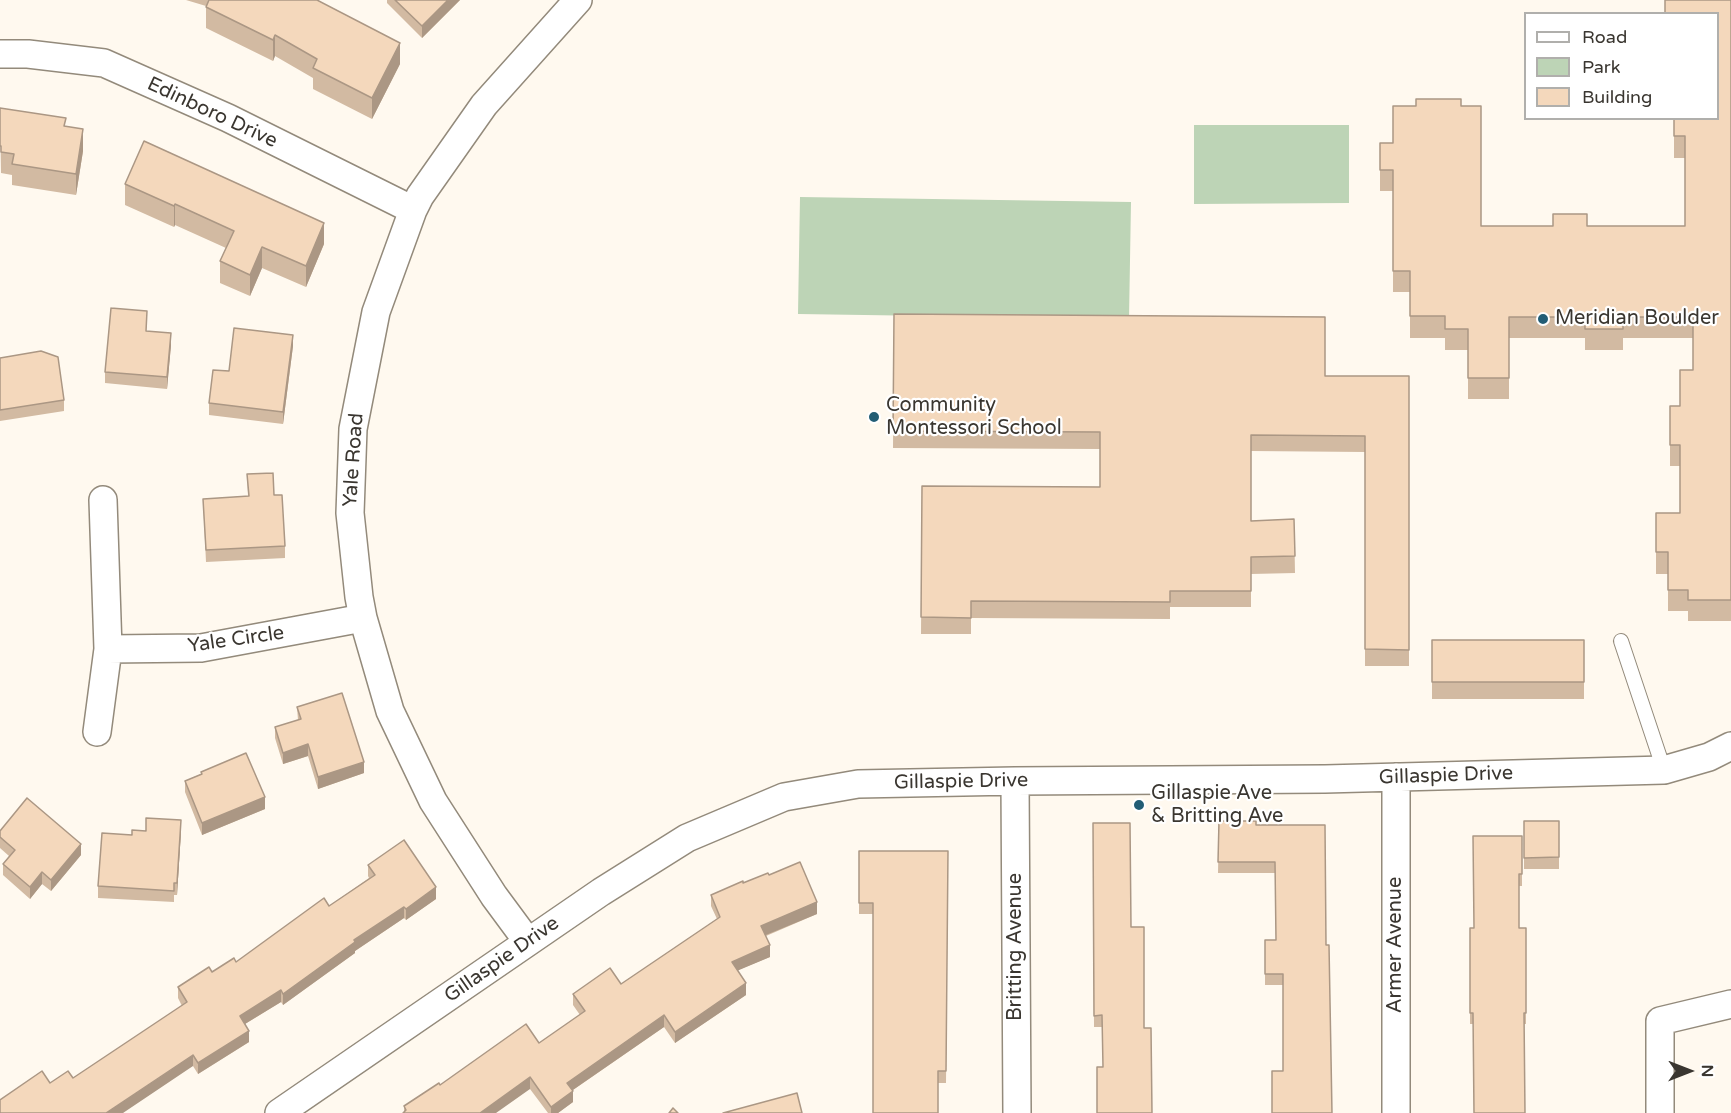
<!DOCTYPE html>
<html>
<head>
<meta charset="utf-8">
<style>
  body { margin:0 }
  #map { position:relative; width:1731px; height:1113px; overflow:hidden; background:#fff9ef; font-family:"Varela Round",sans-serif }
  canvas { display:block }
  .legend { position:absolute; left:1524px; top:12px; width:195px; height:108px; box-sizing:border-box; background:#fff; border:2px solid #b0afac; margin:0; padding:8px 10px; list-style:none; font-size:18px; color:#3a3630 }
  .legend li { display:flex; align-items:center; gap:12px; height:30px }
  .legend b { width:30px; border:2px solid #b0afac }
  .north { position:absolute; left:1659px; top:1041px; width:60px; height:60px; -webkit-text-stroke:4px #fff; paint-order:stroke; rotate:90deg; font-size:16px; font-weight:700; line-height:24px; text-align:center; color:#3a3630 }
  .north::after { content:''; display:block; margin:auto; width:21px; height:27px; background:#3a3630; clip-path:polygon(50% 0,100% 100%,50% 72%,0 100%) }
</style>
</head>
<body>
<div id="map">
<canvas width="1731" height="1113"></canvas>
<ul class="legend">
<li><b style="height:8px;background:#fff"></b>Road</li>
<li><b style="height:16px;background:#bdd4b6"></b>Park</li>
<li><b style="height:16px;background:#f4d8bc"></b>Building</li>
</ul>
<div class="north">N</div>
</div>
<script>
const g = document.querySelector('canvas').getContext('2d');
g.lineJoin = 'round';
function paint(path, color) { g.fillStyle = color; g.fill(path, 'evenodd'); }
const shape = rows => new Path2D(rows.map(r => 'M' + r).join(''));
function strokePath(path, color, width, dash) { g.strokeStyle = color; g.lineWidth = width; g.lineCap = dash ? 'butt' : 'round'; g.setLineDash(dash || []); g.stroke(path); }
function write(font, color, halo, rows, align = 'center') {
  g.font = font + ' "Varela Round",sans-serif'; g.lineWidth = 4.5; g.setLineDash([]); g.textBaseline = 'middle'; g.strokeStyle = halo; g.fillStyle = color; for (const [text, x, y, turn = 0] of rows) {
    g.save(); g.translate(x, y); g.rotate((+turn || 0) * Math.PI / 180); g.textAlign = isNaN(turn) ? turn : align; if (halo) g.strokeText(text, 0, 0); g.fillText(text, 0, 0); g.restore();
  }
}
paint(shape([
  [1194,125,1349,125,1349,203,1194,204],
  [800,197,1131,202,1129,319,798,314]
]), '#bdd4b6');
const lane = shape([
  [1621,641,1664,770]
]);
const street = shape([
  [0,54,28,54,104,63,228,118,413,210],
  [108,649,201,648,363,618],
  [97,732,108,649,103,500],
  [1396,777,1396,1113],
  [1015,781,1017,1113],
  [528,942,494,896,433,801,390,711,363,618,359,597,350,513,353,429,376,312,413,210,420,196,484,105,578,0],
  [279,1113,601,892,687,838,784,797,858,784,1015,781,1325,779,1664,770,1709,757,1731,746],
  [1660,1113,1660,1021,1731,1004]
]);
strokePath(lane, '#938a7b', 16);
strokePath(street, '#938a7b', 30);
strokePath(lane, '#fff', 14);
strokePath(street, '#fff', 27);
paint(shape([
  [186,0,317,0,400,64,372,119,313,89,313,78,275,56,273,61,206,28,206,6],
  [387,0,460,0,422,38,387,3],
  [1731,0,1731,621,1688,621,1688,611,1668,611,1668,574,1656,574,1656,513,1680,513,1680,466,1670,466,1670,406,1680,406,1693,370,1693,338,1623,338,1623,350,1585,350,1585,338,1509,338,1509,399,1468,399,1468,350,1445,350,1445,338,1410,338,1410,292,1393,292,1393,191,1380,191,1380,143,1393,143,1461,106,1481,226,1685,226,1685,158,1674,158,1674,118,1718,118],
  [0,108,66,127,83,151,76,195,12,185,12,175,1,173],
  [125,184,324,244,306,287,262,268,250,296,220,283,220,261,226,248,175,225,174,227,125,205],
  [894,314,1325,376,1409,376,1409,666,1365,666,1365,452,1251,451,1251,521,1294,519,1295,573,1251,574,1251,607,1170,607,1170,619,971,618,971,634,921,634,922,486,1100,487,1100,449,893,448],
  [147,322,146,331,171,345,167,389,105,383,105,372],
  [293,346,283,424,209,415,209,403,229,371],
  [0,358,64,400,64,411,0,421],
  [247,474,274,495,285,546,285,558,206,562,203,499,248,496],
  [1432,640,1584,640,1584,699,1432,699],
  [297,707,364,773,318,789,308,756,283,764,275,738,275,727,298,720],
  [201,772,265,809,202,835,185,792,185,781,201,774],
  [1219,821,1256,825,1325,825,1283,1071,1283,985,1265,985,1265,940,1276,940,1275,873,1218,873],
  [1524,821,1559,821,1559,869,1524,869],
  [1093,823,1130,823,1102,1027,1094,1027],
  [0,831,81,855,51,891,42,884,30,899,3,875,3,864,9,856,0,848],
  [181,831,177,895,174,895,174,902,98,898,98,886,132,835],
  [1522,836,1522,886,1519,886,1519,928,1526,928,1526,1024,1470,1024,1470,928,1474,928],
  [859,851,948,851,946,1083,938,1083,873,914,859,914],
  [368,865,436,899,406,920,404,918,355,951,355,953,283,1005,281,1002,245,1024,249,1042,198,1074,193,1066,50,1083,73,1078,182,1006,178,998,178,987,236,962,329,906,369,878,368,876],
  [769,875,817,914,766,936,770,957,738,970,746,995,675,1043,664,1027,573,1090,573,1102,558,1113,548,1113,530,1089,404,1112,404,1106,440,1085,539,1043,580,1015,573,1005,573,994,621,984,717,919,711,906,711,895,743,883]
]), '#d2baa2');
paint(shape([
  [448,0,460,0,422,38,422,26],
  [275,35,275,56,273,61,273,40],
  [400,43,400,64,372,119,372,98],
  [83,129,83,151,76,195,76,174],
  [175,204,175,225,174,227,174,206],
  [324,223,324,244,306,287,306,266],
  [262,247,262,268,250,296,250,275],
  [171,333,171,345,167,389,167,377],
  [293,335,293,346,283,424,283,412],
  [308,744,308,756,283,764,283,753],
  [364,762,364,773,318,789,318,777],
  [265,797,265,809,202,835,202,823],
  [181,820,181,831,177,895,177,883],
  [81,844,81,855,51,891,51,880],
  [42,872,42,884,30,899,30,887],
  [436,887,436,899,406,920,406,909],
  [817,902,817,914,761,937,761,926],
  [404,907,404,918,355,951,355,953,283,1005,283,994,354,940],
  [770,945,770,957,732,973,732,962],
  [746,983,746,995,675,1043,675,1032],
  [281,990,281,1002,240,1027,240,1016],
  [664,1015,664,1027,567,1094,567,1083],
  [249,1031,249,1042,198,1074,198,1063],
  [193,1055,193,1066,123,1113,106,1113],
  [530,1077,530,1089,496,1113,480,1113],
  [573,1091,573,1102,558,1113,551,1113,551,1107]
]), '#ab9784');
const building = shape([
  [209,0,317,0,400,43,372,98,313,68,317,59,275,35,273,40,206,7,209,0],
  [395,0,448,0,422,26,395,0],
  [1665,0,1731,0,1731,600,1688,600,1688,590,1668,590,1668,552,1656,552,1656,513,1680,513,1680,445,1670,445,1670,406,1680,406,1680,370,1693,370,1693,317,1623,317,1623,329,1585,329,1585,317,1509,317,1509,378,1468,378,1468,329,1445,329,1445,316,1410,316,1410,271,1393,271,1393,170,1380,170,1380,143,1393,143,1393,106,1416,106,1416,99,1461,99,1461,106,1481,106,1481,226,1553,226,1553,214,1587,214,1587,226,1685,226,1685,136,1674,136,1674,118,1718,118,1718,14,1665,14,1665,0],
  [0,108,66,118,64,126,83,129,76,174,12,164,14,154,1,152,1,146,0,146,0,108],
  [144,141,324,223,306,266,262,247,250,275,220,261,234,231,175,204,174,206,125,184,144,141],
  [111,308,147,311,146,331,171,333,167,377,105,372,111,308],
  [894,314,1325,317,1325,376,1409,376,1409,650,1365,649,1365,436,1251,435,1251,521,1294,519,1295,556,1251,557,1251,591,1170,591,1170,602,971,601,971,618,921,617,922,486,1100,487,1100,432,893,431,894,314],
  [234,328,293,335,283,412,209,403,213,370,229,371,234,328],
  [41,351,58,357,64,400,0,410,0,358,41,351],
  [273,473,274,495,282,495,285,546,206,550,203,499,249,496,247,474,273,473],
  [1432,640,1584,640,1584,682,1432,682,1432,640],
  [342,693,364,762,318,777,308,744,283,753,275,727,301,719,297,707,342,693],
  [246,753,265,797,202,823,185,781,202,774,201,772,246,753],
  [27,798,81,844,51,880,42,872,30,887,3,864,15,850,0,837,0,831,27,798],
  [146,818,181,820,177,883,174,883,174,891,98,886,102,833,132,835,132,830,146,831,146,818],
  [1219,821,1256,821,1256,825,1325,825,1326,945,1329,945,1332,1113,1272,1113,1272,1071,1283,1071,1283,974,1265,974,1265,940,1276,940,1275,862,1218,862,1219,821],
  [1524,821,1559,821,1559,857,1524,858,1524,821],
  [1093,823,1130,823,1131,927,1144,927,1144,1028,1151,1028,1152,1113,1097,1113,1097,1067,1103,1067,1102,1015,1094,1016,1093,823],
  [1473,836,1522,836,1522,874,1519,874,1519,928,1526,928,1526,1013,1524,1013,1525,1113,1474,1113,1473,1013,1470,1013,1470,928,1474,928,1473,836],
  [404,840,436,887,406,909,404,907,354,940,355,942,283,994,281,990,240,1016,249,1031,198,1063,193,1055,106,1113,0,1113,0,1100,42,1071,50,1083,68,1071,73,1078,187,1002,178,987,209,967,212,972,234,958,236,962,324,898,329,906,375,875,368,865,404,840],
  [859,851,948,851,946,1071,938,1071,938,1113,873,1113,873,903,859,903,859,851],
  [800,862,817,902,761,926,770,945,732,962,746,983,675,1032,664,1015,567,1083,573,1091,551,1107,530,1077,480,1113,403,1113,406,1110,404,1106,439,1083,440,1085,526,1024,539,1043,585,1011,573,994,610,968,621,984,720,917,711,895,743,881,743,883,768,873,769,875,800,862],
  [797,1093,802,1113,723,1113,797,1093],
  [673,1108,678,1113,669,1113,673,1108]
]);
paint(building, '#f4d8bc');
strokePath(building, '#ab9784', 1.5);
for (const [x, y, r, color] of [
  [1543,319,6,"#225d75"],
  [874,417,6,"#225d75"],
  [1139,805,6,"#225d75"]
]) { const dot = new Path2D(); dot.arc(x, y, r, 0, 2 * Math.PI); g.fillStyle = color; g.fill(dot); strokePath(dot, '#fff', 2); }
write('20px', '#3a3630', '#fff', [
  ["Edinboro Drive",212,113,25],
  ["Yale Road",354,460,-86],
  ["Yale Circle",236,640,-8],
  ["Gillaspie Drive",1446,776,-2],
  ["Gillaspie Drive",961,782,-1],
  ["Armer Avenue",1396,945,-90],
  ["Britting Avenue",1016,947,-90],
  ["Gillaspie Drive",502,960,-35]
]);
write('20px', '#3a3630', '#fff', [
  ["Meridian Boulder",1555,319],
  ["Community",886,406],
  ["Montessori School",886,429],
  ["Gillaspie Ave",1151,794],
  ["& Britting Ave",1151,817]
], 'left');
</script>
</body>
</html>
